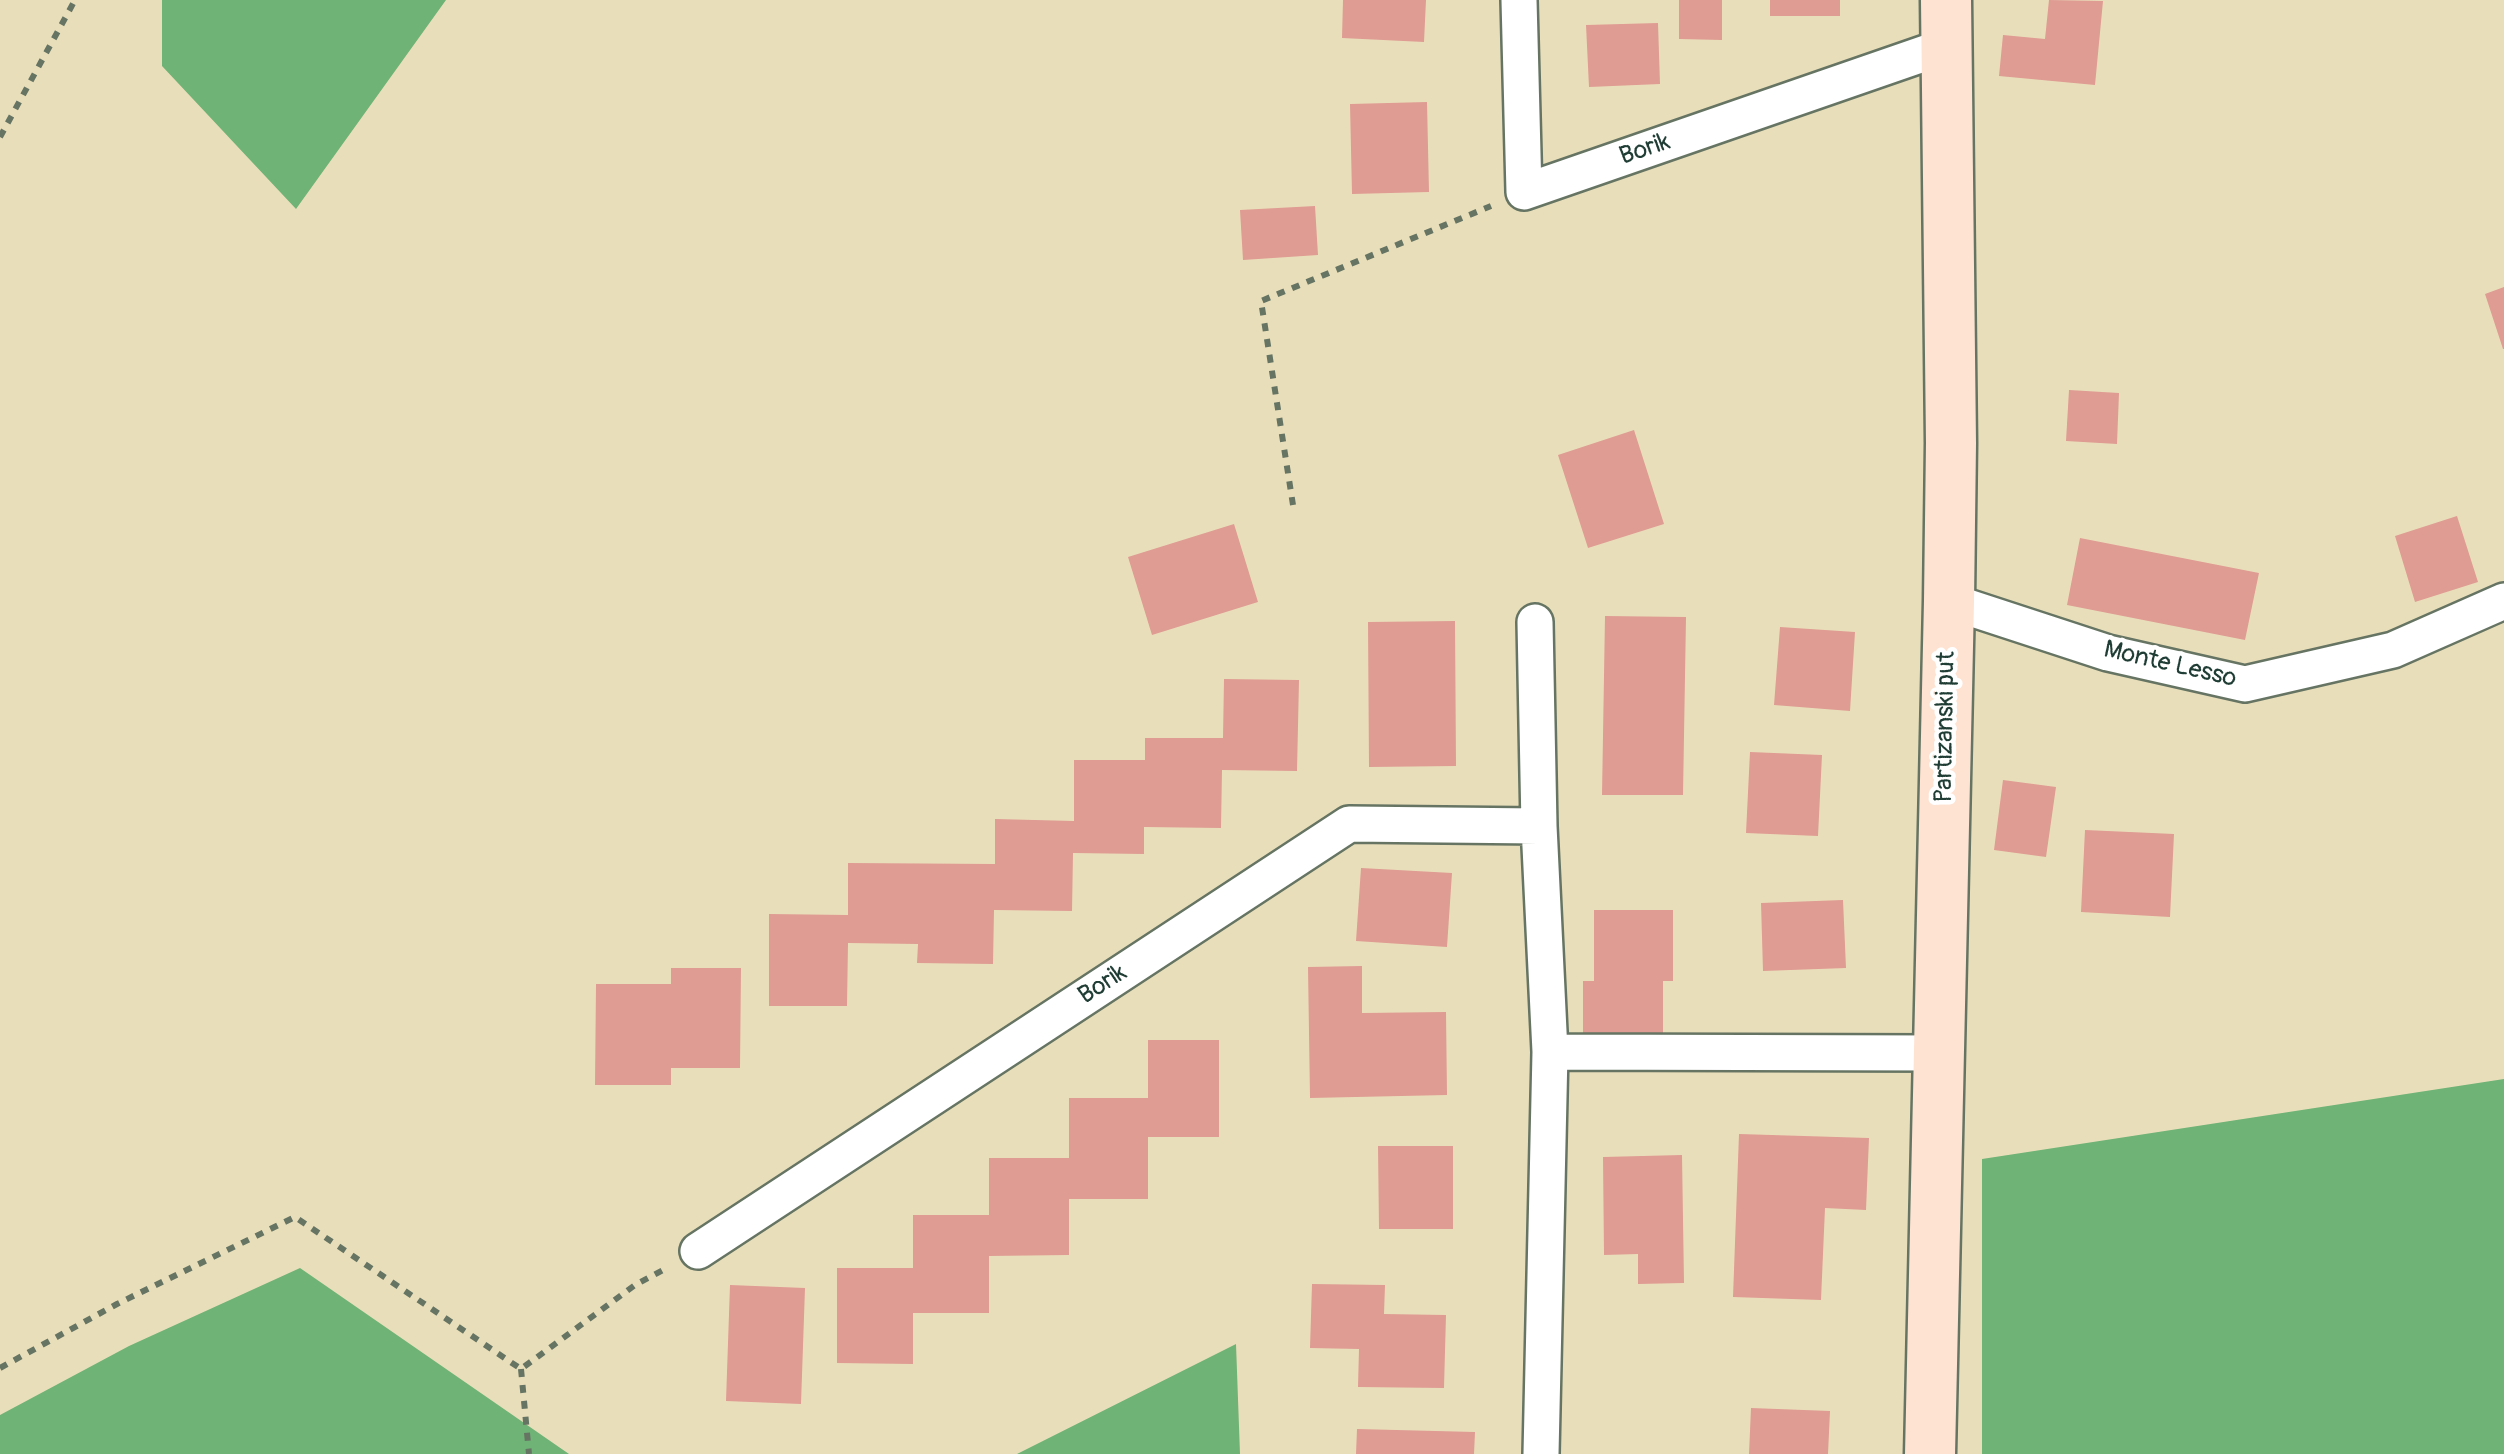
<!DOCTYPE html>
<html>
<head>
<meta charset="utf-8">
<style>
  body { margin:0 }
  canvas { display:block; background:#e9deba }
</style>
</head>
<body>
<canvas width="2504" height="1454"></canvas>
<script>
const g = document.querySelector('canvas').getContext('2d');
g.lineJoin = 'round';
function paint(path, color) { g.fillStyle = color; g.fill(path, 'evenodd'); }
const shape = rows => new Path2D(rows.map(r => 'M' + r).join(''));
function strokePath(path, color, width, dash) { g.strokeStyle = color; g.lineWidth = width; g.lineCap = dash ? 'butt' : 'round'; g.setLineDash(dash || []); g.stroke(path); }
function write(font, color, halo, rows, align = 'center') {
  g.font = font + ' Pangolin,sans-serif'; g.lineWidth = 9; g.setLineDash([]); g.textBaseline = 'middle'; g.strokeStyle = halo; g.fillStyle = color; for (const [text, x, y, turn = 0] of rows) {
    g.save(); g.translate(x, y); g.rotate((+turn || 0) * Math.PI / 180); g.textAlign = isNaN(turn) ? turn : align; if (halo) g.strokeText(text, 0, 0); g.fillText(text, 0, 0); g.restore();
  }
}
paint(shape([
  [162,0,446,0,296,209,162,66],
  [2504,1079,2504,1454,1982,1454,1982,1159],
  [300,1268,569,1454,0,1454,0,1415,129,1346],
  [1236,1344,1240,1454,1017,1454]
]), '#6fb377');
paint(shape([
  [1343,0,1426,0,1424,42,1342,38],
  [1679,0,1722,0,1722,40,1679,39],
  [1770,0,1840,0,1840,16,1770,16],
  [2049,0,2103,1,2095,85,1999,76,2003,35,2045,39],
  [1658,23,1660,84,1589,87,1586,25],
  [1427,102,1429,192,1352,194,1350,104],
  [1315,206,1318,255,1243,260,1240,210],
  [2504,287,2504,349,2503,349,2485,294],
  [2069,390,2119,393,2117,444,2066,441],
  [1634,430,1664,524,1588,548,1558,455],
  [2457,516,2478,582,2415,602,2395,536],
  [1234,524,1258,602,1152,635,1128,557],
  [2080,538,2259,573,2245,640,2067,605],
  [1605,616,1686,617,1683,795,1602,795],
  [1455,621,1456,766,1369,767,1368,622],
  [1780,627,1855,632,1850,711,1774,705],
  [1224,679,1299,680,1297,771,1222,770,1221,828,1144,827,1144,854,1073,853,1072,911,994,910,993,964,917,963,918,944,848,943,847,1006,769,1006,769,914,848,915,848,863,995,864,995,819,1074,821,1074,760,1145,760,1145,738,1223,738],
  [1750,752,1822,755,1818,836,1746,833],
  [2003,780,2056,787,2046,857,1994,850],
  [2085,830,2174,834,2170,917,2081,912],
  [1361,868,1452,873,1447,947,1356,941],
  [1843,900,1846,968,1763,971,1761,903],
  [1594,910,1673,910,1673,981,1663,981,1663,1034,1583,1034,1583,981,1594,981],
  [1362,966,1362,1013,1446,1012,1447,1095,1310,1098,1308,967],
  [671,968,741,968,740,1068,671,1068,671,1085,595,1085,596,984,671,984],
  [1148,1040,1219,1040,1219,1137,1148,1137,1148,1199,1069,1199,1069,1255,989,1256,989,1313,913,1313,913,1364,837,1363,837,1268,913,1268,913,1215,989,1215,989,1158,1069,1158,1069,1098,1148,1098],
  [1739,1134,1869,1138,1866,1210,1825,1208,1821,1300,1733,1297],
  [1378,1146,1453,1146,1453,1229,1379,1229],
  [1682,1155,1684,1283,1638,1284,1638,1254,1604,1255,1603,1157],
  [1312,1284,1385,1285,1384,1314,1446,1315,1444,1388,1358,1387,1359,1349,1310,1348],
  [730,1285,805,1288,801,1404,726,1401],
  [1751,1408,1830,1411,1828,1454,1749,1454],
  [1357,1429,1475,1432,1474,1454,1356,1454]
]), '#df9c93');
const street = shape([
  [1519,0,1524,192,1946,46],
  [1949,601,2108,653,2245,684,2393,650,2504,601],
  [1535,622,1539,826,1550,1052,1939,1053],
  [698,1251,1349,824,1539,826],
  [1541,1454,1550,1052]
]);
const secondary = shape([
  [1930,1454,1949,601,1951,443,1946,0]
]);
strokePath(street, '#667563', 40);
strokePath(secondary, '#667563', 55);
strokePath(shape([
  [0,137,75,0],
  [1293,505,1261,301,1491,206],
  [0,1368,117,1304,295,1217,521,1369,635,1285,665,1269],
  [521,1369,529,1454]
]), '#667563', 6, [8, 8]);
strokePath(street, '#fff', 35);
strokePath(secondary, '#fee3d2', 50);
write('25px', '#1f3d34', '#fff', [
  ["Borik",1645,150,-19],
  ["Monte Lesso",2170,665,13],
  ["Partizanski put",1946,727,-89],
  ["Borik",1103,985,-33]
]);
</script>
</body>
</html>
